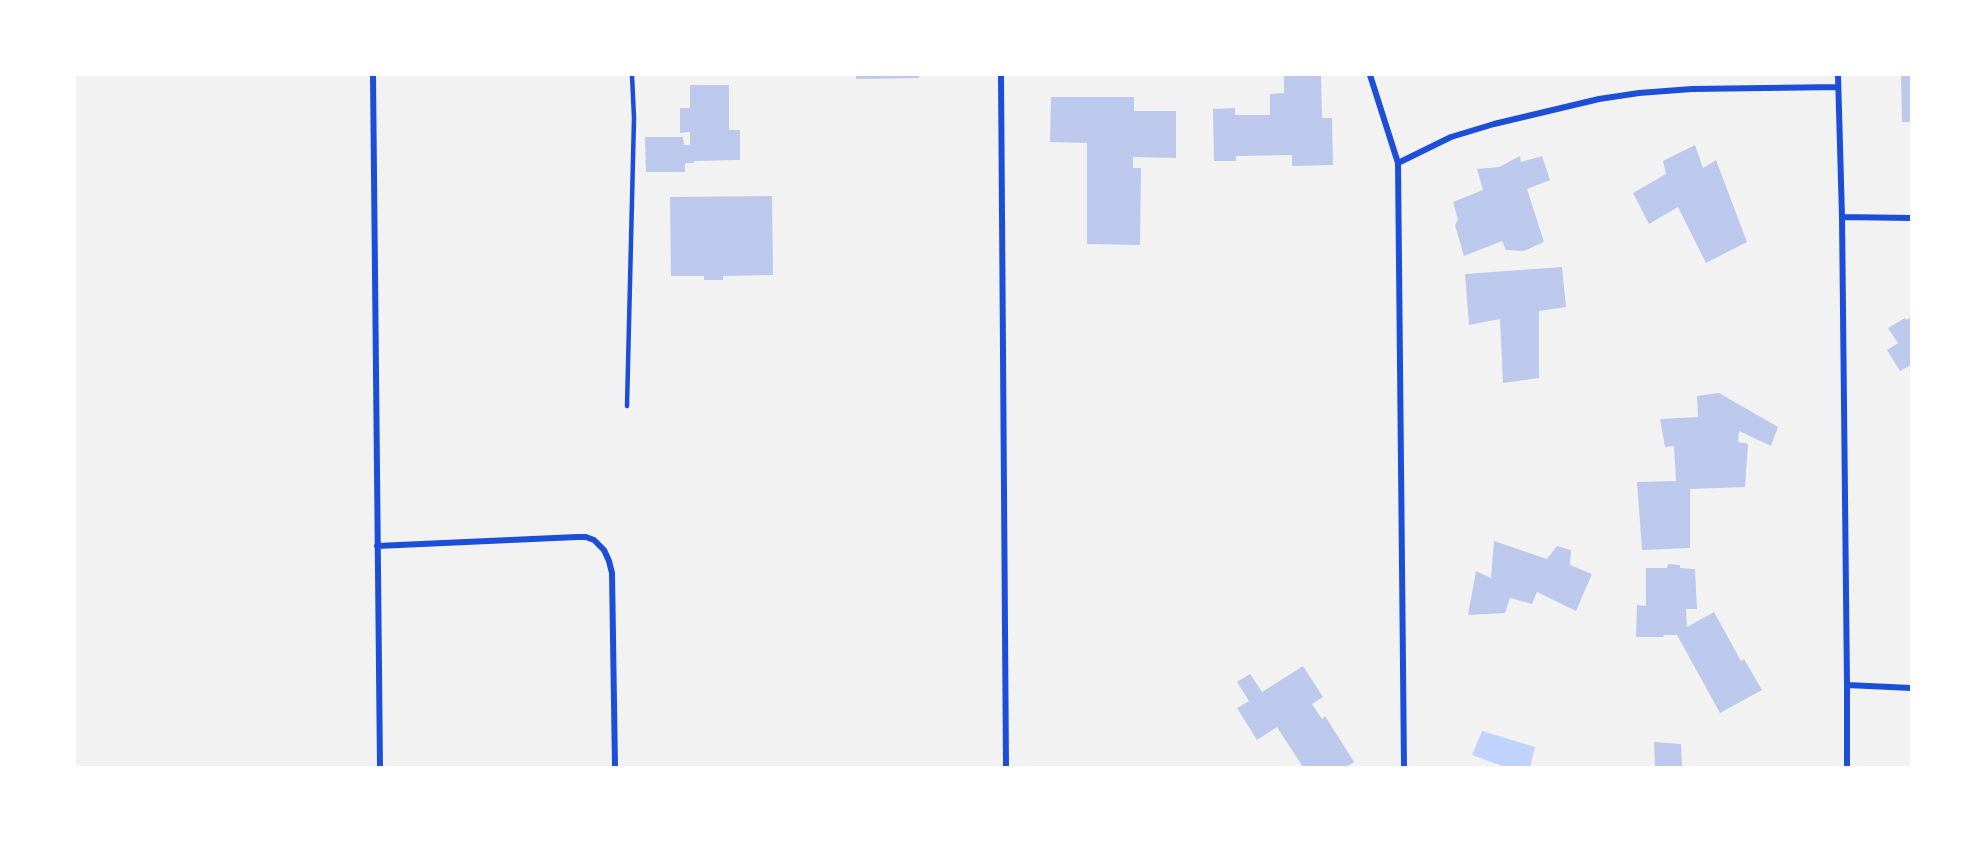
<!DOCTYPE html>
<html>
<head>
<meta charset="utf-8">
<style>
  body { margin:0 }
  #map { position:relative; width:1986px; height:842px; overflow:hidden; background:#f2f2f2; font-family:Bitter,serif }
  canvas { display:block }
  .frame { position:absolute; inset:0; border:76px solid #fff; pointer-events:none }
</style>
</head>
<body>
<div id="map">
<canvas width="1986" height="842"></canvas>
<div class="frame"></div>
</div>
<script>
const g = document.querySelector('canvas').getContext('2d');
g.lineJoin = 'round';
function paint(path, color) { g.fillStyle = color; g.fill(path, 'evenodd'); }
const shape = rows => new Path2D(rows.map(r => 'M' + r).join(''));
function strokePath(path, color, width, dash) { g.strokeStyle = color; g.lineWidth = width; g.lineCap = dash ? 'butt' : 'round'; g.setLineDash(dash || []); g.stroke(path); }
paint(shape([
  [1482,731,1535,747,1530,767,1505,767,1472,755]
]), '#bfd3fe');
paint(shape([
  [856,75,919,75,919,78,856,79],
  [1284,75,1321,75,1322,118,1332,118,1333,165,1292,166,1292,155,1236,156,1236,161,1214,161,1213,109,1235,108,1235,115,1270,115,1270,94,1284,93],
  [1901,75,1911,75,1911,122,1902,122],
  [690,85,729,85,729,130,740,130,740,160,694,161,694,163,685,163,685,172,646,172,645,137,683,137,684,145,690,145,690,132,680,133,680,108,690,108],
  [1051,97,1134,97,1134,111,1176,111,1176,158,1133,157,1133,168,1141,168,1140,245,1087,244,1087,143,1050,142],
  [1695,145,1703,168,1716,160,1747,242,1706,263,1678,207,1649,224,1633,193,1666,174,1663,161],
  [1520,156,1521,162,1542,156,1550,180,1527,189,1544,242,1524,251,1506,250,1502,241,1464,256,1455,225,1458,220,1453,202,1483,190,1477,169,1499,167],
  [772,196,773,275,723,276,723,280,704,280,704,276,671,276,670,197],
  [1562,267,1566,307,1539,311,1539,378,1503,383,1500,319,1469,325,1465,274],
  [1911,317,1911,365,1900,371,1887,350,1898,343,1888,328,1905,318,1906,320],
  [1719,393,1778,427,1771,446,1739,431,1738,442,1748,444,1745,487,1690,489,1690,548,1642,550,1637,482,1676,481,1674,446,1665,447,1660,419,1698,417,1697,396],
  [1494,541,1547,559,1557,546,1571,550,1570,565,1592,574,1576,611,1537,592,1532,604,1510,598,1505,613,1468,615,1476,571,1491,578],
  [1668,564,1680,565,1680,568,1695,569,1697,609,1686,609,1687,627,1714,612,1741,661,1744,659,1762,690,1720,713,1677,635,1663,635,1664,637,1636,637,1637,605,1646,606,1646,568,1667,568],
  [1303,666,1323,697,1312,704,1322,719,1325,716,1354,762,1346,767,1303,767,1277,727,1257,740,1237,708,1249,701,1237,682,1250,674,1262,692],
  [1654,742,1681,744,1682,767,1655,767]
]), '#bdc9ec');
strokePath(shape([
  [627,406,634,118,632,75]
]), '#1d4ed8', 4.5);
strokePath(shape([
  [373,75,380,767],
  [1001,75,1006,767],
  [1370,75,1398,163,1404,767],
  [1838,75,1842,217,1847,685,1847,767],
  [1398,163,1451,137,1494,124,1599,99,1639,93,1692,89,1838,87],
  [1842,217,1911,218],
  [377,546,577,537,586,537,594,540,604,550,609,561,612,573,615,767],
  [1847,685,1911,688]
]), '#1d4ed8', 6);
</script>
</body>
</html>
